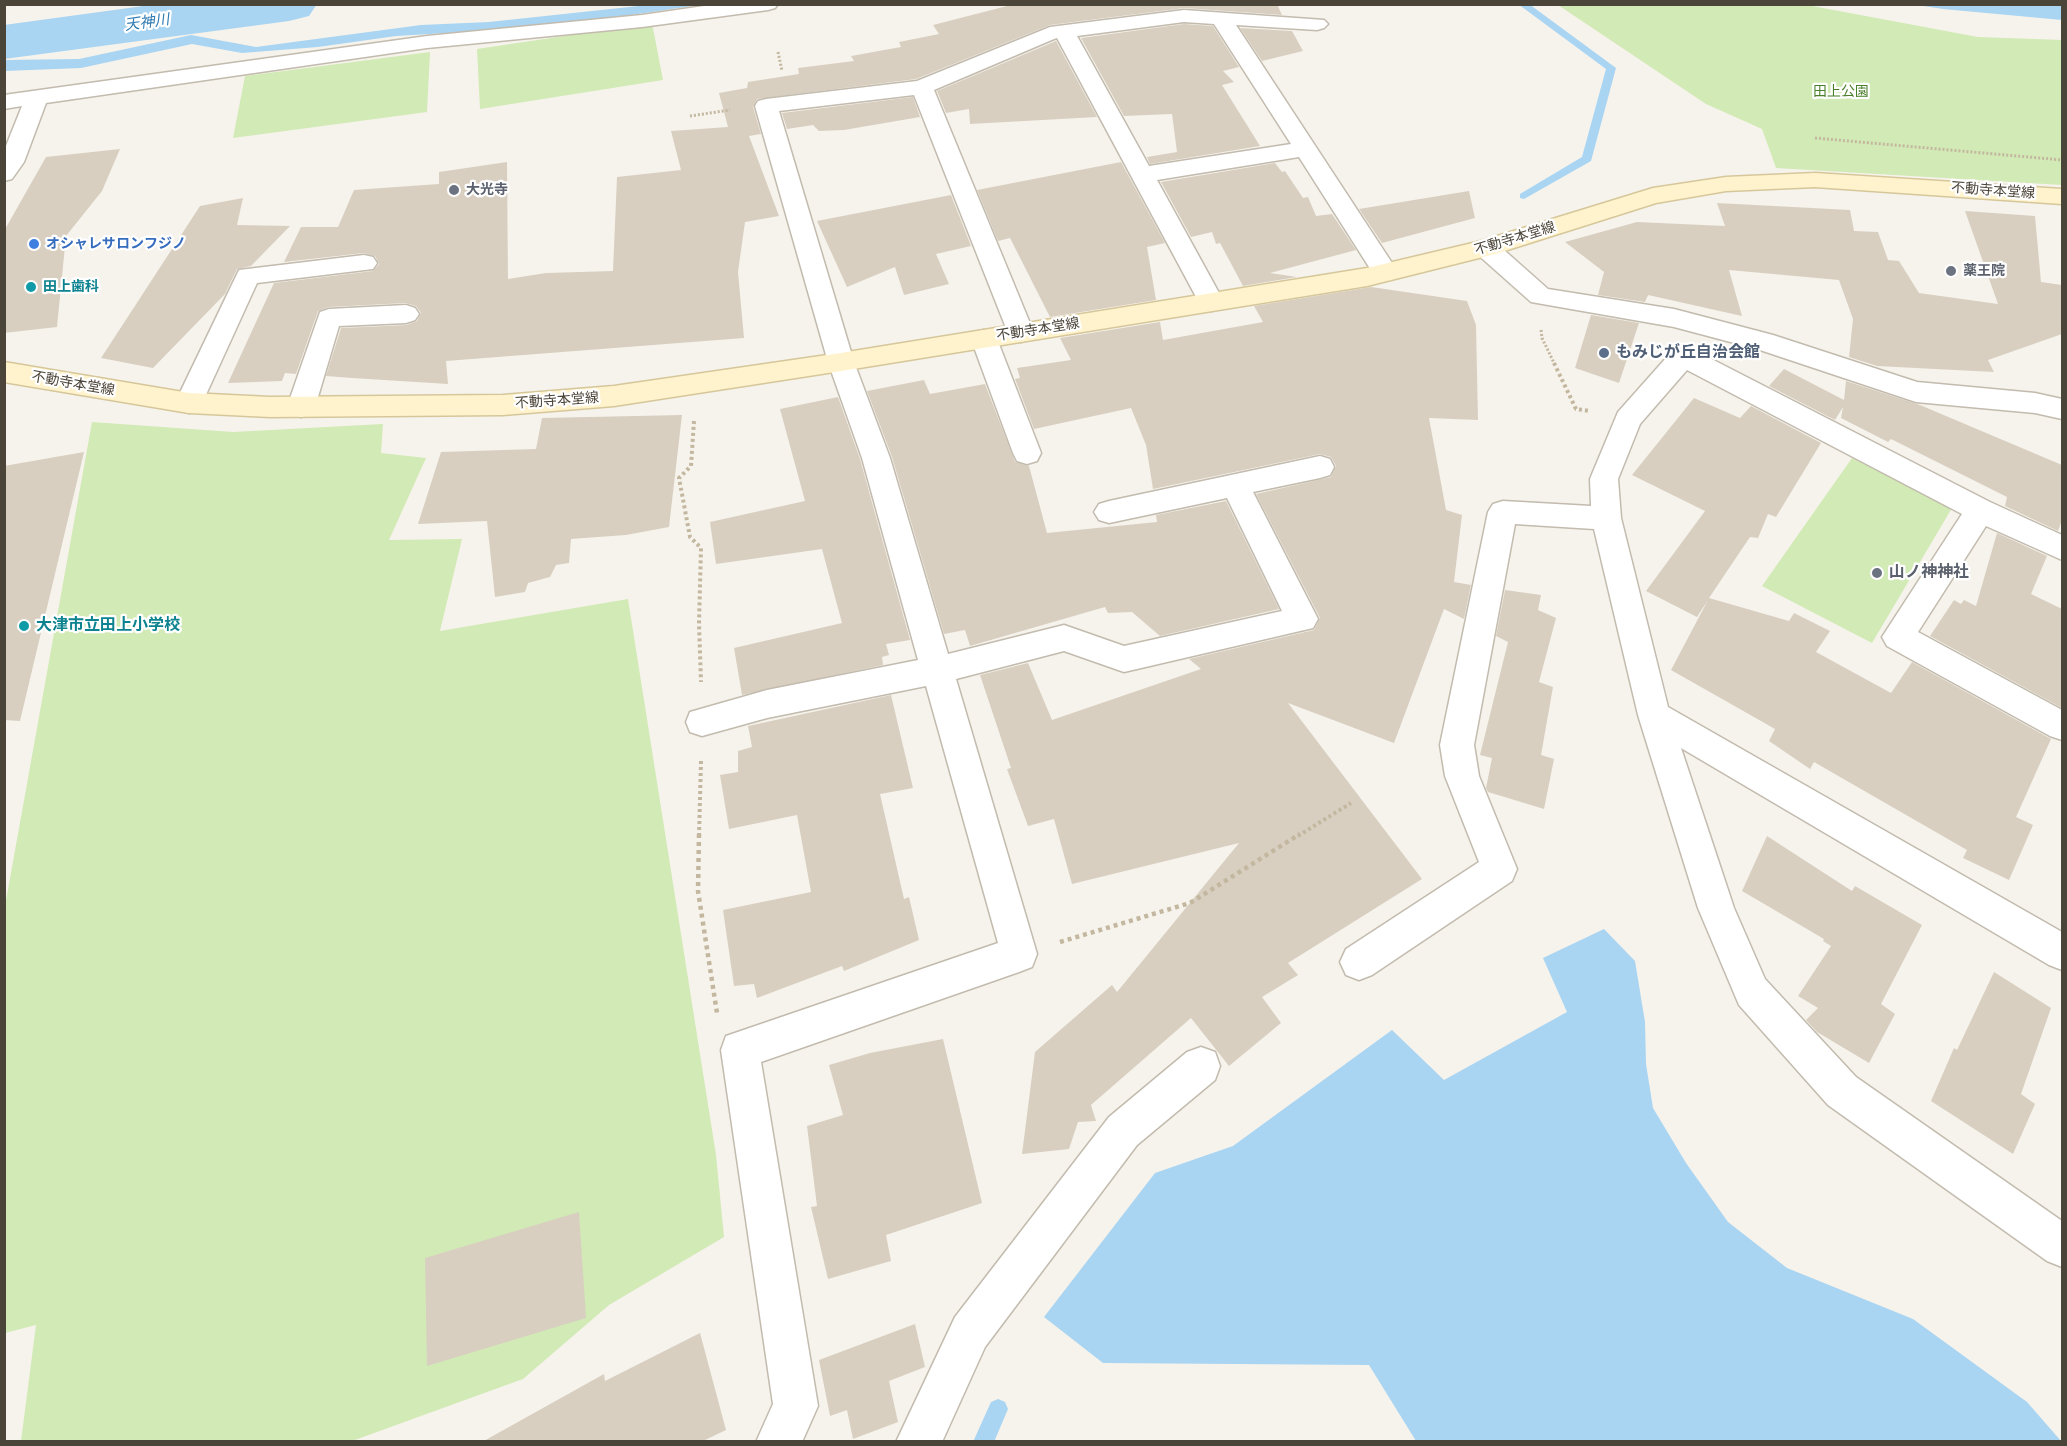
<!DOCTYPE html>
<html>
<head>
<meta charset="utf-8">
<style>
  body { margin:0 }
  #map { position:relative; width:2067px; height:1446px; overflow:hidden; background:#f6f3ec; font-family:"Archivo Narrow",sans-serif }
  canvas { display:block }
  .frame { position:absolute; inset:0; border:6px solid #4b4439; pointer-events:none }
</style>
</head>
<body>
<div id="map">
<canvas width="2067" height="1446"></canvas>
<div class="frame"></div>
</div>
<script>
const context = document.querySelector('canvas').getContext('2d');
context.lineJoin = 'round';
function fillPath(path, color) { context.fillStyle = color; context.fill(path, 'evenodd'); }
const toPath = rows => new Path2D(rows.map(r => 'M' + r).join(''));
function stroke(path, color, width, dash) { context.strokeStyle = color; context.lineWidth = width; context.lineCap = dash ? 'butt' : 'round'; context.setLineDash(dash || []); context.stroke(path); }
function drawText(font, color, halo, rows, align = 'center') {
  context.font = font + ' "Archivo Narrow","Noto Sans JP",sans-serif'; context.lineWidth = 4.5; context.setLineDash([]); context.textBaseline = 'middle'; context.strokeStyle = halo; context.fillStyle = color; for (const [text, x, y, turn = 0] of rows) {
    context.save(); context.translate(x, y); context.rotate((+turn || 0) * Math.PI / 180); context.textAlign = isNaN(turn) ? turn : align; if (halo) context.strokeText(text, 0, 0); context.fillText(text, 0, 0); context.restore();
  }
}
const green = toPath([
  [1558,5,1807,5,1978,37,2062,40,2062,185,1776,168,1762,129,1706,104],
  [652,23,663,80,480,109,477,49],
  [430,52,427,112,233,138,245,76],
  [92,422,233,432,383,424,381,453,426,458,389,540,462,539,440,631,628,599,716,1155,724,1237,609,1305,523,1379,352,1441,21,1441,36,1325,5,1333,5,906],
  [1852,458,1952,508,1872,643,1762,586]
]);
const water = toPath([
  [648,5,699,5,549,27,396,36,318,47,242,53,192,44,81,68,5,71,4,60,79,59,191,35,256,47,421,25,489,22],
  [1917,5,2062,5,2062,20,1943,9],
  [1604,929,1635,961,1645,1022,1646,1064,1653,1108,1686,1163,1728,1222,1787,1268,1913,1319,2027,1402,2061,1441,1416,1441,1369,1365,1103,1363,1044,1317,1155,1173,1233,1146,1392,1030,1444,1080,1567,1012,1543,958]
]);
const stream = toPath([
  [1518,4,1529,4,1616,68,1591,161,1524,199,1520,198,1520,194,1582,157,1606,69,1518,4],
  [998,1399,1005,1402,1008,1409,994,1442,973,1442,991,1402,998,1399]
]);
const river = toPath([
  [158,4,317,4,309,16,289,21,4,59,4,25,158,4]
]);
const building = toPath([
  [1015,4,1277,4,1282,15,1184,8,1050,25,916,79,757,99,753,107,761,134,749,136,779,216,745,222,738,272,744,338,446,361,448,384,352,378,326,376,341,328,407,325,417,321,421,313,416,306,406,303,329,307,318,311,296,374,285,373,282,381,228,383,274,283,373,271,379,264,375,256,364,253,284,262,301,227,338,227,354,190,439,184,439,172,507,162,508,279,546,273,613,271,617,177,681,170,671,131,728,127,719,93,747,88,748,82,799,74,798,68,854,61,851,56,901,47,899,42,939,34,933,25],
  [1184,24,1213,26,1239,67,1223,71,1234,82,1222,85,1260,146,1150,164,1147,157,1177,152,1172,114,1124,116,1081,38],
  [1240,28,1292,31,1303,51,1262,61],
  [1056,41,1097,117,970,124,969,109,946,113,937,91],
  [913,97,920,117,844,130,819,131,813,125,787,129,782,113],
  [120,149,102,191,66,236,57,327,4,333,4,231,46,157],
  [1121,162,1165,243,1147,247,1156,300,1050,317,1010,238,998,241,977,190],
  [1275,163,1282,172,1285,171,1303,198,1308,197,1316,216,1332,214,1356,250,1270,273,1297,277,1243,286,1220,243,1216,244,1212,232,1191,237,1161,182],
  [1469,191,1475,218,1382,243,1359,209],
  [951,195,971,246,936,254,949,284,904,295,895,267,847,287,817,221],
  [243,198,237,225,290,226,251,266,237,269,225,294,153,368,101,358,200,206],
  [1717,203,1850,210,1854,231,1878,232,1888,260,1899,261,1919,293,1998,304,1965,211,2035,216,2041,282,2062,285,2062,334,1988,360,1994,372,1877,366,1849,357,1853,319,1839,280,1729,270,1742,316,1648,295,1645,302,1598,295,1604,272,1565,242,1637,222,1725,226],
  [1371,287,1467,301,1476,325,1478,420,1429,418,1446,510,1462,515,1454,582,1471,585,1464,619,1444,609,1394,743,1288,703,1422,879,1288,963,1298,975,1262,997,1281,1023,1229,1066,1191,1018,1091,1105,1096,1121,1078,1122,1069,1149,1022,1154,1035,1052,1112,985,1117,992,1239,843,1072,884,1054,819,1028,826,1007,769,1011,768,980,675,1028,663,1052,720,1201,669,1189,659,1314,630,1320,618,1256,494,1331,477,1336,466,1331,457,1320,454,1153,489,1146,445,1131,408,1034,429,1015,379,1020,378,1017,368,1071,360,1060,338,1160,322,1163,340,1263,322,1254,306],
  [1591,315,1639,323,1619,383,1575,368],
  [1784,369,1844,400,1846,381,1920,405,2062,465,2062,520,2058,531,2005,506,2007,497,1891,439,1888,442,1841,418,1843,407,1835,420,1769,386],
  [924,380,930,394,985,384,1015,462,1029,466,1047,533,1157,522,1156,515,1226,501,1279,609,1160,636,1132,612,1108,613,1105,607,970,646,965,630,944,634,892,457,867,391],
  [838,397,860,459,910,640,886,644,889,655,882,657,883,665,742,695,734,648,842,623,822,549,716,564,710,522,805,501,780,409],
  [1694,398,1740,418,1751,406,1821,443,1776,517,1768,514,1758,538,1750,537,1709,598,1789,621,1794,613,1830,631,1816,652,1891,693,1912,662,2051,739,2016,817,2033,825,2009,880,1963,858,1967,850,1814,762,1810,769,1769,741,1775,729,1671,670,1708,600,1697,617,1646,591,1705,511,1632,475],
  [682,415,669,527,626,535,571,539,569,563,556,565,550,577,528,583,525,592,495,597,487,521,418,524,441,452,536,449,542,418],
  [84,452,20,721,4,720,4,466],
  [1997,533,2047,556,2031,594,2062,609,2062,708,1930,636,1954,600,1961,604,1964,600,1976,606],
  [1505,590,1541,595,1538,610,1556,618,1539,682,1553,687,1541,755,1554,759,1544,809,1488,792,1486,788,1492,758,1480,755,1508,642,1496,636],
  [891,695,913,788,880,794,904,899,909,897,919,940,844,971,842,966,757,998,754,984,734,986,723,910,811,892,797,815,729,829,720,775,738,772,738,751,752,747,748,726],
  [1767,836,1852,891,1855,886,1922,925,1881,1004,1895,1014,1869,1063,1817,1032,1806,1020,1818,1008,1798,996,1831,946,1823,941,1824,939,1742,891],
  [1994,972,2051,1008,2021,1094,2035,1104,2013,1154,1931,1101,1954,1048,1957,1050],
  [943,1039,982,1203,886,1235,891,1261,828,1279,811,1207,817,1206,807,1126,843,1115,829,1065,870,1053],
  [579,1212,586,1318,427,1366,425,1258],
  [915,1324,925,1367,889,1381,898,1422,853,1439,847,1410,830,1416,819,1360],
  [700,1333,726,1430,701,1442,482,1442,604,1374,605,1381]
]);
const pathFar2 = toPath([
  [778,52,782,71],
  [690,116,730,110],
  [1815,138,2062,160],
  [1541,330,1542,338,1555,365]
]);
const pathFar1 = toPath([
  [1554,363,1576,409,1590,411],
  [694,421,691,466,679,478,690,537,701,548,699,624,701,682],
  [699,836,701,761],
  [1298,836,1351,803]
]);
const path = toPath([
  [699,834,698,891,717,1013],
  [1060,942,1190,903,1300,834]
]);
const minor = toPath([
  [718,4,778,4,775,8,768,10,642,27,427,48,46,103,24,162,12,179,4,181,4,151,22,106,4,109,4,95,427,36,642,15,718,4],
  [1184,10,1324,20,1328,24,1324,28,1317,30,1236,25,1394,266,1398,272,1394,278,1385,280,1376,278,1299,157,1157,180,1224,302,1220,308,1211,311,1202,308,1057,38,1054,39,934,90,1034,333,1030,339,1021,342,1012,339,1008,333,914,95,779,111,854,362,890,458,948,654,1064,625,1124,646,1282,611,1227,498,1109,523,1099,520,1094,512,1099,504,1109,501,1320,456,1330,459,1334,467,1330,475,1320,478,1253,492,1318,619,1313,628,1124,672,1064,651,956,679,1037,954,1032,967,1019,972,761,1062,818,1406,802,1442,756,1442,773,1404,721,1050,726,1036,998,943,926,686,767,718,702,736,690,732,686,722,690,712,767,690,918,660,862,458,828,362,755,106,758,101,766,99,917,81,1050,27,1184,10],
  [1184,22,1214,24,1291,144,1149,166,1077,36,1184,22],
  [1486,240,1495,242,1548,289,1674,309,1773,335,1917,382,2035,393,2062,399,2062,419,2035,413,1916,402,1757,349,1674,327,1531,302,1477,254,1474,248,1477,242,1486,240],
  [364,255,373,257,377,263,373,269,257,283,199,410,189,413,179,410,175,403,239,270,364,255],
  [406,305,415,308,419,314,415,320,406,323,339,326,315,407,311,414,301,417,291,414,287,407,320,312,329,309,406,305],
  [984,330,993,332,997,339,1041,453,1037,461,1027,464,1017,461,1013,453,971,339,975,332,984,330],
  [1683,347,1692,349,1990,502,2062,535,2062,560,1986,526,1918,632,2062,710,2062,740,2050,736,1887,646,1882,637,1962,514,1687,370,1640,424,1618,479,1621,518,1668,707,2062,932,2062,970,2049,965,1681,748,1734,908,1765,979,1856,1077,2062,1221,2062,1267,2047,1261,1828,1105,1739,1005,1698,908,1638,715,1594,529,1515,524,1474,745,1479,776,1517,869,1512,881,1372,975,1359,980,1346,975,1340,962,1346,949,1479,862,1445,776,1440,745,1488,512,1493,504,1503,501,1591,506,1590,479,1618,412,1674,349,1683,347],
  [1201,1047,1215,1052,1220,1066,1215,1080,1137,1145,985,1347,942,1442,896,1442,955,1317,1109,1117,1187,1052,1201,1047]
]);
const secondary = toPath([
  [1815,173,2062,189,2062,204,1815,187,1726,191,1656,203,1495,254,1367,286,841,371,614,406,503,415,270,417,189,413,4,382,4,362,189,393,270,397,503,395,614,386,841,353,1367,268,1481,241,1653,188,1726,177,1815,173]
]);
const markers = [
  [454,190,6,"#6b7280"],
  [34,244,6,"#3f7fe0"],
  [1951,271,6,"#6b7280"],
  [31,287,6,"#0f9aa8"],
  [1604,353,6,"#5c6f8a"],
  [1877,573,6,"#6b7280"],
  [24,626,6,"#0f9aa8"]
];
const farParknames = [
  ["田上公園",1841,92]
];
const farWorshipnames = [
  ["大光寺",466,190],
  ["薬王院",1963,271]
];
const farStreetnames = [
  ["不動寺本堂線",1993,191,4],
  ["不動寺本堂線",1515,239,-17],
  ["不動寺本堂線",1038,330,-9],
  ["不動寺本堂線",73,384,10],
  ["不動寺本堂線",557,401,-4]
];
const farShopnames = [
  ["オシャレサロンフジノ",46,244]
];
const farCulturenames = [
  ["田上歯科",43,287]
];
const farWaternames = [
  ["天神川",147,23,-8]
];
const serviceNames = [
  ["もみじが丘自治会館",1616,353]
];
const worshipNames = [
  ["山ノ神神社",1889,573]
];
const cultureNames = [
  ["大津市立田上小学校",36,626]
];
fillPath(green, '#d2eab5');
fillPath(water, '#a9d4f2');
fillPath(stream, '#a9d4f2');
fillPath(river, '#a9d4f2');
fillPath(building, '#d8cfc1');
stroke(minor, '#c2bbae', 3);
stroke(secondary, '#d6c79b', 3);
stroke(pathFar2, '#c4b79f', 3, [2, 2]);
stroke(pathFar1, '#c4b79f', 4, [3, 3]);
stroke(path, '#c4b79f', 4.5, [4, 4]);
fillPath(minor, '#fff');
fillPath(secondary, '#fff3cd');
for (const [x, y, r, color] of markers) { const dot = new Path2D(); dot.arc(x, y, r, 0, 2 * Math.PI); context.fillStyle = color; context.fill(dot); stroke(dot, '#fff', 2); }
drawText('14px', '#4a7f2a', '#fff', farParknames);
drawText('bold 14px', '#5b616d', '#fff', farWorshipnames, 'left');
drawText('14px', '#4b4439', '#fff', farStreetnames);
drawText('bold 14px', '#366cbe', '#fff', farShopnames, 'left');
drawText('bold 14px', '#0d838f', '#fff', farCulturenames, 'left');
drawText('italic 15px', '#2e7ab2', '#fff', farWaternames);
drawText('bold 16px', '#4e5e75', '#fff', serviceNames, 'left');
drawText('bold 16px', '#5b616d', '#fff', worshipNames, 'left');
drawText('bold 16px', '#0d838f', '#fff', cultureNames, 'left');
</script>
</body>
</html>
